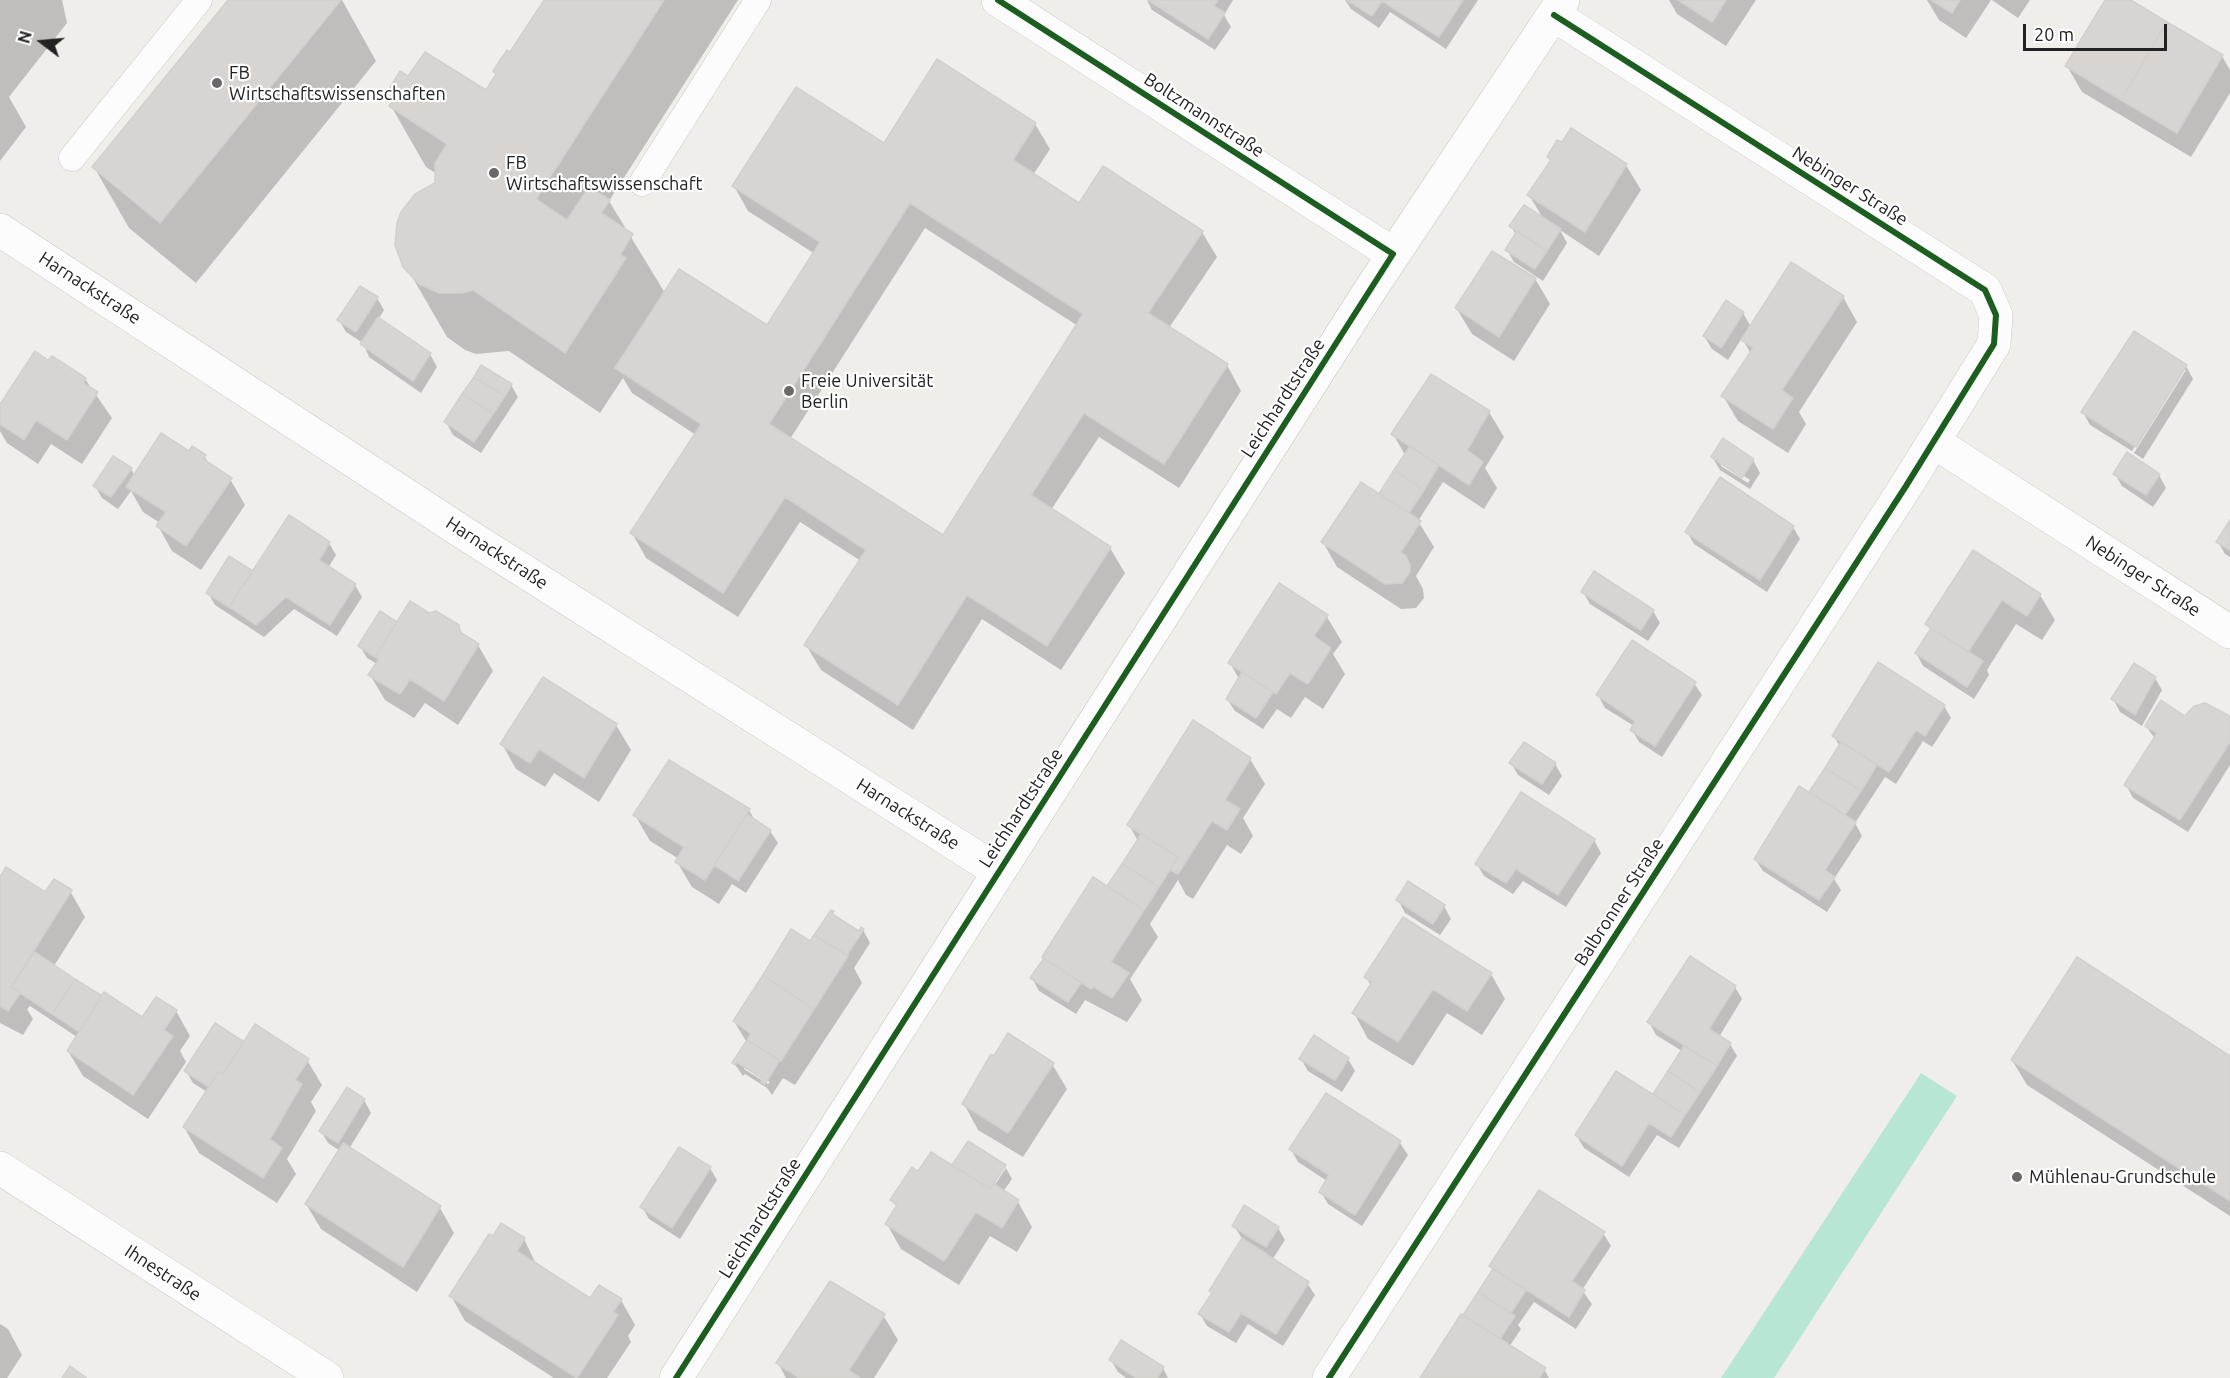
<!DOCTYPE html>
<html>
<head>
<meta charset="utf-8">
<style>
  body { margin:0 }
  #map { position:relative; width:2230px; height:1378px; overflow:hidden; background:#f0eeeb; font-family:Ubuntu,sans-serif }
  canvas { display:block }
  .north { position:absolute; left:12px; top:12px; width:60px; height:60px; -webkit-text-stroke:4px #fff; paint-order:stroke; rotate:286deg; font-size:16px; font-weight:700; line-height:24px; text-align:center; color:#222 }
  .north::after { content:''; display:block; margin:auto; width:21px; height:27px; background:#222; clip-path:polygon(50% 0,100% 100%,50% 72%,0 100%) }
  .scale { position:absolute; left:2023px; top:24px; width:144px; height:27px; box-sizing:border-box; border:3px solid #222; border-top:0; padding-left:8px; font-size:18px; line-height:21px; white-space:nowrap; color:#222; -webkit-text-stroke:4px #fff; paint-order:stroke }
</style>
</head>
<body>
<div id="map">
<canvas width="2230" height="1378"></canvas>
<div class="north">N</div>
<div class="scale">20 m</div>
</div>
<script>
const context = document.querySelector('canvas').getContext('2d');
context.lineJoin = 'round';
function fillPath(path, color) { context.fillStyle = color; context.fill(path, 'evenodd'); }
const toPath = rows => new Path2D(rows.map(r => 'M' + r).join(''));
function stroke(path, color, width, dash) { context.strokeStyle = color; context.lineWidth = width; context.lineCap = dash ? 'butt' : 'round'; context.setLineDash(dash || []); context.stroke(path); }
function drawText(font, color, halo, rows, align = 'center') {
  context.font = font + ' Ubuntu,sans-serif'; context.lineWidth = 4.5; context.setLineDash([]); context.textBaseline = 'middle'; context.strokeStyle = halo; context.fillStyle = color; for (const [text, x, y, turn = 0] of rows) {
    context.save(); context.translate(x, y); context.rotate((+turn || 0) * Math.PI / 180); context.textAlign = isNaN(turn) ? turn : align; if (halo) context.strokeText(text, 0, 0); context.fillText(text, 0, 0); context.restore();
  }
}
const pitch = toPath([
  [1921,1073,1957,1096,1774,1378,1721,1378]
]);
const shadow = toPath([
  [0,0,62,0,67,23,9,97,26,127,0,161],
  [230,0,342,0,376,61,196,283,129,228,94,167],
  [546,0,738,0,609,201,665,293,767,327,815,254,748,211,734,186,884,145,1035,124,1050,149,1033,175,1080,205,1202,232,1217,257,1169,328,1227,365,1241,391,1179,488,1099,437,1051,510,1110,548,1125,573,1061,670,982,619,913,730,821,670,806,645,861,561,800,522,738,617,646,558,632,533,696,435,632,393,623,378,600,413,509,351,476,354,465,350,447,337,400,256,437,184,437,174,426,167,391,106,395,100,390,92,409,78,486,92],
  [925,228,1078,326,943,537,790,439],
  [1147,0,1233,0,1224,15,1231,27,1215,50,1152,10],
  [1345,0,1478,0,1446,49,1390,12,1379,28,1351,9],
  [1669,0,1756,0,1726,46,1677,14],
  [1927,0,1991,0,1966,38,1939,20],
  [1992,0,2030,0,2018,18],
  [2107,0,2128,0,2222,56,2230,70,2230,93,2191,157,2082,92,2067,66],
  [1549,157,1626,165,1641,190,1599,256,1560,230,1567,243,1543,281,1514,262,1507,250,1516,235,1511,226,1544,220,1529,195,1552,161],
  [1534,277,1550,304,1514,361,1472,334,1457,309],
  [1843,297,1857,322,1799,412,1806,424,1788,453,1738,421,1723,396,1751,354,1742,338,1728,360,1712,349,1704,336,1743,313,1751,327],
  [377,298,384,310,378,320,430,354,437,367,421,393,369,357,363,343,346,332,339,320],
  [48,362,85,379,112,418,82,464,51,444,38,464,7,443,0,431,0,406],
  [2186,366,2193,379,2143,459,2134,453,2186,370,2182,370,2132,451,2090,425,2083,412],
  [1431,376,1489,412,1504,437,1485,468,1497,488,1484,509,1443,482,1418,521,1434,547,1416,576,1423,589,1424,598,1416,608,1401,609,1337,567,1323,542,1379,496,1405,455,1393,434],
  [511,385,518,397,481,453,453,435,446,422],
  [1723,440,1753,460,1760,473,1750,489,1720,470,1712,457],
  [1721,462,1750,480,1748,483,1721,466],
  [190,453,204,456,210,465,230,479,245,505,201,570,172,551,158,526,160,523,143,512,131,491,118,509,102,498,95,486,131,469,135,476],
  [2115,474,2159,475,2166,488,2153,507,2122,486],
  [2230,522,2230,557,2225,554,2218,542],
  [1793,527,1800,539,1767,592,1694,544,1687,532],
  [329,543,336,555,328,568,355,585,362,597,337,636,294,609,264,637,215,605,208,593],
  [1973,552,2040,595,2055,620,2042,640,2016,624,1987,670,1989,675,1974,699,1923,666,1916,653,1931,631,1927,624],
  [1279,585,1327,617,1342,642,1333,654,1345,674,1323,709,1305,697,1291,718,1277,709,1263,729,1235,711,1227,699,1239,679,1230,663],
  [1583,592,1653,611,1660,623,1648,641,1590,604],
  [429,614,458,626,463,635,478,645,493,671,458,725,425,703,414,718,385,700,370,675,377,664,367,658,360,646,396,623],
  [2155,678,2162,690,2142,726,2120,712,2113,699],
  [1694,683,1702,695,1662,757,1639,742,1632,730,1634,726,1605,708,1598,695],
  [1944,706,1951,718,1932,747,1923,741,1896,784,1885,777,1855,823,1862,836,1834,879,1841,890,1827,912,1763,871,1755,859,1810,794,1840,747,1834,736],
  [2185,718,2230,718,2230,765,2188,832,2133,798,2126,785,2155,739,2146,726],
  [616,725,631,750,599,802,554,773,545,787,516,769,502,744],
  [1250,759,1265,784,1243,818,1253,836,1241,854,1227,845,1193,899,1186,895,1178,880,1150,924,1158,937,1130,979,1142,1000,1127,1022,1085,1000,1076,1014,1039,991,1032,978,1112,891,1109,886,1138,841,1129,825],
  [1511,763,1555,764,1562,776,1549,795,1518,775],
  [749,810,755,821,770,831,778,843,746,893,732,884,719,904,692,887,677,862,679,859,650,841,635,815],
  [1594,840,1601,853,1566,907,1523,881,1513,894,1484,876,1477,864],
  [0,880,46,894,70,891,85,917,54,966,101,997,143,1019,176,1011,190,1036,180,1051,186,1062,148,1119,83,1076,68,1051,77,1037,30,1006,27,1009,33,1019,23,1035,0,1023],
  [1398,900,1444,906,1451,919,1440,935,1405,913],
  [831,912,836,919,859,933,863,930,870,943,854,968,862,983,795,1085,783,1078,772,1095,767,1088,745,1074,743,1076,734,1063,747,1043,734,1021,810,943],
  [744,1065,770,1082,768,1084,744,1069],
  [1491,974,1505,999,1482,1035,1447,1013,1413,1066,1368,1039,1354,1013,1371,986,1366,977],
  [1735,987,1742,999,1719,1037,1730,1044,1737,1056,1679,1148,1657,1135,1629,1177,1584,1148,1576,1135,1654,1096,1682,1051,1656,1035,1649,1022],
  [1009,1035,1052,1064,1067,1089,1023,1157,978,1130,964,1104,977,1079],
  [244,1044,307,1060,322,1085,311,1102,316,1111,287,1159,296,1174,277,1203,199,1153,184,1127,207,1092,193,1083,186,1071],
  [2230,1058,2230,1216,2027,1085,2012,1060],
  [1301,1059,1348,1059,1355,1071,1342,1092,1308,1071],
  [1326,1095,1400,1143,1408,1155,1362,1226,1328,1204,1321,1192,1327,1181,1298,1162,1291,1149],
  [364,1100,371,1113,349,1149,440,1208,454,1233,417,1292,321,1229,306,1204,340,1151,328,1143,321,1131],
  [953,1165,994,1186,1006,1168,1012,1179,1003,1192,1018,1202,1032,1227,1017,1252,990,1236,959,1285,901,1249,887,1224,897,1208,892,1200,918,1174,956,1170],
  [710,1168,717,1180,680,1239,649,1219,642,1207],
  [1234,1226,1278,1228,1285,1240,1272,1260,1307,1283,1315,1295,1283,1346,1248,1324,1236,1343,1207,1326,1200,1314,1212,1294,1211,1291,1243,1240],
  [1603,1233,1611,1246,1582,1290,1592,1304,1576,1329,1534,1302,1518,1325,1521,1329,1509,1347,1544,1369,1549,1378,1422,1378,1494,1271,1491,1266],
  [493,1238,524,1239,537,1266,591,1300,621,1300,635,1325,628,1336,631,1342,607,1378,554,1378,465,1321,451,1296],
  [883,1315,898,1340,874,1378,786,1378,778,1363],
  [0,1324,8,1329,22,1355,7,1378,0,1378],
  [1111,1360,1163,1368,1168,1378,1126,1378,1118,1372]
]);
const building = toPath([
  [228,0,341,0,160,223,92,167,228,0],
  [544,0,664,0,536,199,567,220,589,187,610,200,601,213,633,234,620,255,626,258,565,353,473,290,462,293,439,293,419,284,403,267,395,245,397,223,401,212,415,194,435,183,435,163,447,144,389,106,395,97,388,91,400,71,408,76,425,52,486,90,496,74,493,71,507,50,510,52,544,0],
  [1148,0,1218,0,1214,6,1225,13,1208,39,1148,0],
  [1347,0,1463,0,1439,37,1382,1,1372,16,1347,0],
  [1678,0,1726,0,1712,22,1678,0],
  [1931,0,1960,0,1952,13,1931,0],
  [2105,0,2131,0,2167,22,2121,100,2065,66,2105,0],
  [2167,22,2223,55,2177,133,2121,100,2167,22],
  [937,59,1036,123,1013,160,1079,203,1103,166,1203,231,1148,313,1228,364,1164,464,1084,413,1031,495,1111,547,1047,646,967,595,898,705,804,645,866,550,785,497,723,593,630,533,701,424,615,368,679,269,767,325,820,242,732,186,796,87,884,143,937,59],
  [910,203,1083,314,943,535,769,424,910,203],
  [1571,128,1627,164,1585,232,1527,195,1551,160,1547,157,1557,140,1562,142,1571,128],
  [1524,205,1561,229,1547,251,1509,226,1524,205],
  [1517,231,1547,251,1535,269,1505,250,1517,231],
  [1492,251,1536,278,1499,337,1455,308,1492,251],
  [1791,262,1844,296,1782,390,1793,398,1773,429,1721,396,1753,348,1741,340,1791,262],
  [360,286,378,297,356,332,337,320,360,286],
  [1726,300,1744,312,1721,348,1703,336,1726,300],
  [378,317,431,353,413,381,360,344,378,317],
  [2134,331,2187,365,2136,447,2081,412,2134,331],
  [35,351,48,360,52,356,86,378,83,383,98,392,67,440,36,420,24,440,0,424,0,404,35,351],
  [481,365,512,384,505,396,474,377,481,365],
  [1431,374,1490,411,1467,450,1483,462,1469,485,1391,434,1431,374],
  [474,377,505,396,493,414,462,394,474,377],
  [462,394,493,414,474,442,444,422,462,394],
  [161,433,189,451,192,446,206,455,203,459,232,478,186,546,156,526,166,512,126,487,161,433],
  [1723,438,1754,459,1742,478,1711,457,1723,438],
  [1410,446,1439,465,1424,490,1394,470,1410,446],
  [2127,452,2160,474,2146,495,2113,474,2127,452],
  [113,456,132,468,111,497,93,486,113,456],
  [1394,470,1424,490,1409,513,1379,494,1394,470],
  [1720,477,1794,526,1760,580,1685,532,1720,477],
  [1361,482,1421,521,1401,552,1406,556,1410,565,1410,572,1402,583,1385,584,1321,542,1361,482],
  [289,515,330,542,319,560,356,584,330,625,286,597,256,625,229,607,289,515],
  [2230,520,2230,550,2216,542,2230,520],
  [1973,550,2041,594,2027,616,2002,600,1968,652,1925,624,1973,550],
  [229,556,253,571,229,607,206,593,229,556],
  [1594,571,1654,610,1641,630,1581,592,1594,571],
  [1279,583,1328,615,1314,636,1331,648,1308,684,1290,673,1276,694,1228,663,1279,583],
  [410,601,429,613,436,611,459,625,460,632,479,644,444,701,410,679,400,694,368,675,379,659,375,657,410,601],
  [380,611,397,622,375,657,358,646,380,611],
  [1931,628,1983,661,1967,687,1915,653,1931,628],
  [1632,640,1696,682,1655,746,1630,730,1635,721,1596,695,1632,640],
  [1878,662,1945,705,1925,736,1916,730,1889,772,1832,736,1878,662],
  [2134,663,2156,677,2135,715,2111,699,2134,663],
  [1242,672,1273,692,1256,718,1226,699,1242,672],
  [543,677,617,724,584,778,539,749,530,763,500,744,543,677],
  [2161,700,2185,716,2194,706,2205,703,2230,716,2230,742,2180,820,2124,785,2157,733,2145,726,2161,700],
  [1193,720,1251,758,1225,800,1240,809,1227,830,1212,821,1178,874,1170,870,1178,857,1127,825,1193,720],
  [1524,742,1556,763,1542,784,1509,763,1524,742],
  [1841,742,1877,765,1861,791,1825,768,1841,742],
  [669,760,750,809,705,880,675,862,684,847,633,815,669,760],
  [1825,768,1861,791,1845,815,1809,792,1825,768],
  [1799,786,1856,822,1825,870,1835,877,1819,900,1754,859,1799,786],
  [1521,792,1595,839,1558,895,1516,869,1506,883,1475,864,1521,792],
  [747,814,771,830,738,881,714,865,747,814],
  [1141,834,1178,857,1159,887,1122,864,1141,834],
  [1122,864,1159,887,1144,910,1107,886,1122,864],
  [6,867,45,892,54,879,72,890,11,987,20,993,8,1011,0,1006,0,877,6,867],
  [1093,877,1144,910,1111,962,1129,973,1112,998,1094,987,1091,989,1042,957,1093,877],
  [1408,881,1445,905,1433,924,1396,900,1408,881],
  [831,910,834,911,832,914,859,931,861,927,864,929,847,955,814,935,831,910],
  [1403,917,1492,973,1467,1011,1433,989,1398,1042,1352,1013,1372,982,1364,977,1403,917],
  [791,929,810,941,814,935,848,956,814,1009,763,975,791,929],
  [35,952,75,979,52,1014,11,987,35,952],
  [1690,956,1736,986,1709,1029,1731,1043,1717,1066,1647,1022,1690,956],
  [2077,957,2230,1056,2230,1201,2011,1060,2077,957],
  [1044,958,1081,983,1068,1002,1030,978,1044,958],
  [763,975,814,1009,781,1061,747,1040,751,1034,733,1021,763,975],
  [75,979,102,996,79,1032,52,1014,75,979],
  [104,992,142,1017,156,997,177,1010,164,1030,173,1036,133,1095,67,1051,104,992],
  [215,1023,244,1042,223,1074,219,1071,209,1087,184,1071,215,1023],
  [255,1024,309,1059,295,1080,302,1084,270,1139,282,1148,263,1178,183,1127,219,1071,223,1074,255,1024],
  [1008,1033,1054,1063,1008,1133,962,1104,991,1054,994,1056,1008,1033],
  [1314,1035,1349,1058,1335,1080,1299,1059,1314,1035],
  [747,1040,780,1060,765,1084,761,1082,763,1079,737,1062,735,1065,732,1063,747,1040],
  [1684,1046,1717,1066,1700,1092,1668,1071,1684,1046],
  [1616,1071,1685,1115,1671,1137,1649,1123,1622,1166,1575,1135,1616,1071],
  [1668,1071,1700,1092,1685,1115,1653,1094,1668,1071],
  [347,1087,365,1099,338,1143,319,1131,347,1087],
  [1326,1093,1401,1141,1355,1215,1319,1192,1329,1175,1289,1149,1326,1093],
  [968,1141,1006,1165,990,1189,952,1165,968,1141],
  [343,1143,441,1206,403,1267,305,1204,343,1143],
  [679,1147,711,1167,672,1228,640,1207,679,1147],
  [931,1152,990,1189,994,1184,1019,1200,1002,1228,976,1212,944,1261,885,1224,897,1205,890,1200,912,1167,918,1171,931,1152],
  [1539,1190,1605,1232,1572,1281,1585,1290,1569,1317,1489,1266,1539,1190],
  [1244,1205,1279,1227,1266,1247,1232,1226,1244,1205],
  [501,1223,525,1238,517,1251,590,1298,599,1285,622,1299,613,1312,618,1315,577,1378,449,1296,489,1234,493,1236,501,1223],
  [1242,1238,1309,1282,1276,1334,1241,1313,1229,1332,1198,1314,1212,1293,1209,1291,1242,1238],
  [1493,1269,1526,1290,1511,1313,1478,1292,1493,1269],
  [830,1281,885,1314,849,1370,860,1378,799,1378,776,1363,830,1281],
  [1478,1292,1515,1316,1500,1339,1463,1315,1478,1292],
  [1461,1314,1546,1368,1539,1378,1420,1378,1461,1314],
  [1121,1340,1164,1367,1157,1378,1136,1378,1109,1360,1121,1340],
  [70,1366,87,1378,62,1378,70,1366]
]);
const lane = toPath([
  [72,158,199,0],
  [642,183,758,0]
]);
const street = toPath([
  [998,0,1393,254],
  [0,230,467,535,998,871],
  [1934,442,2230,632],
  [0,1168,327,1378],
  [676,1378,1372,287,1563,0],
  [1329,1378,1906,486,1994,344,1996,315,1985,290,1554,15]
]);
const cycleway = toPath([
  [676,1378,1393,254,998,0],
  [1329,1378,1906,486,1994,344,1996,315,1985,290,1554,15]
]);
const markers = [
  [217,83,6,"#6a6968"],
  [494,173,6,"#6a6968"],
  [789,391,6,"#6a6968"],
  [2017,1177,6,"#6a6968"]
];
const poiNames = [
  ["FB",229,73],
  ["Wirtschaftswissenschaften",229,94],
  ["FB",506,163],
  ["Wirtschaftswissenschaft",506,184],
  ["Freie Universität",801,381],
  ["Berlin",801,402],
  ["Mühlenau-Grundschule",2029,1177]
];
const streetNames = [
  ["Boltzmannstraße",1204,115,33],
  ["Nebinger Straße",1850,186,32],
  ["Harnackstraße",90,288,33],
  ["Leichhardtstraße",1283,398,-57],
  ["Harnackstraße",497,553,33],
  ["Nebinger Straße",2143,576,33],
  ["Leichhardtstraße",1021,808,-57],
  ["Harnackstraße",908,814,32],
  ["Balbronner Straße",1619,902,-57],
  ["Leichhardtstraße",760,1218,-58],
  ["Ihnestraße",163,1273,33]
];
fillPath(pitch, '#b7e6d2');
fillPath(shadow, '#0003');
fillPath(building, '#d7d4d2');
stroke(building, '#d3d0cc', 1.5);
stroke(lane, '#c9c8c7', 27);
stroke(street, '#c9c8c7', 34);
stroke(lane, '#fdfcfc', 26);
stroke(street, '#fdfcfc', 33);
stroke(cycleway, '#1b5e20', 6);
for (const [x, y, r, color] of markers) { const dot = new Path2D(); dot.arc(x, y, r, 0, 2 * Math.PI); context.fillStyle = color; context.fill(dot); stroke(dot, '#fff', 2); }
drawText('18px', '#222', '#fff', poiNames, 'left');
drawText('18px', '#222', '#fff', streetNames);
</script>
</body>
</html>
